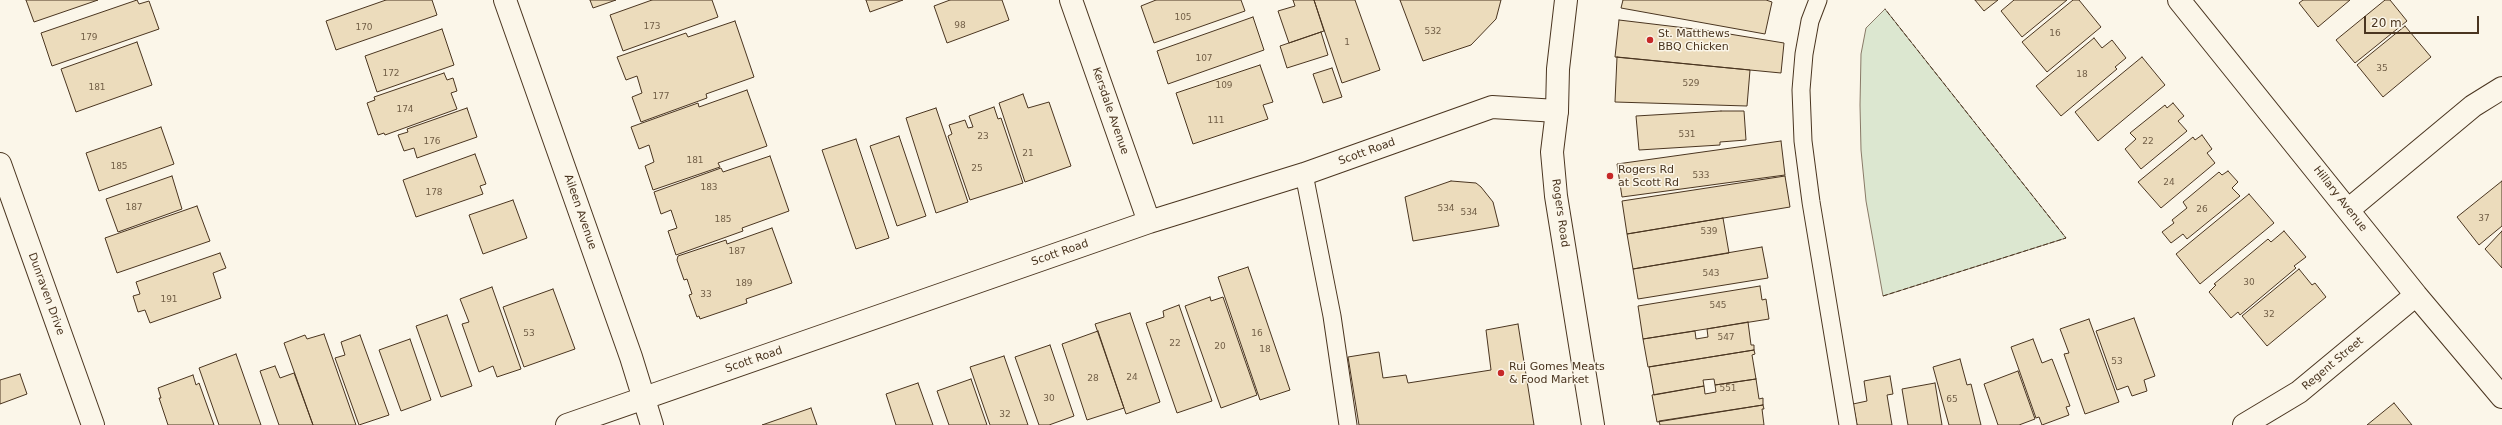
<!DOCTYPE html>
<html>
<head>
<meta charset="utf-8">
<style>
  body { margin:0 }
  #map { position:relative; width:2502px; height:425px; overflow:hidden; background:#fbf6e9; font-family:"DejaVu Sans",sans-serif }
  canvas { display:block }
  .scale { position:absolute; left:2364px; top:16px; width:115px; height:18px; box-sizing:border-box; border:2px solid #4a3520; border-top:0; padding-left:5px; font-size:12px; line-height:14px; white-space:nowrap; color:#4a3520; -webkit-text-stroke:3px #fbf6e9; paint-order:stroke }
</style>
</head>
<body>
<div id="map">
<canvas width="2502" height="425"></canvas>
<div class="scale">20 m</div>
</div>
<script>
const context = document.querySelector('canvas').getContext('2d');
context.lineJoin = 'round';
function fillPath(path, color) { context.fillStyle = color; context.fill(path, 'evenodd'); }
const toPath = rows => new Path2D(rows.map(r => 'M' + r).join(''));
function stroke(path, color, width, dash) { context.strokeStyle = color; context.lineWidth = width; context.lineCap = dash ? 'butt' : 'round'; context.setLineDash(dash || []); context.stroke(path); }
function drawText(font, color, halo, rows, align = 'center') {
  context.font = font + ' "DejaVu Sans",sans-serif'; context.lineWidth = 3; context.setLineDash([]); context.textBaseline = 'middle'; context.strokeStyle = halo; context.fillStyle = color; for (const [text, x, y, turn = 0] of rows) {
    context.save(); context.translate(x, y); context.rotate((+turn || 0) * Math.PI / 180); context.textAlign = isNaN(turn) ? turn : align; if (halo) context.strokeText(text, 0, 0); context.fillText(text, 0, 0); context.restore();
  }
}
const green = toPath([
  [1885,9,2066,238,1883,296,1866,201,1861,150,1860,105,1861,54,1866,28,1885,9]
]);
const building = toPath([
  [26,0,98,0,34,22,26,0],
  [137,0,139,4,149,1,159,29,52,66,41,33,137,0],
  [386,0,432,0,437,15,336,50,326,21,386,0],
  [590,0,616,0,593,8,590,0],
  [652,0,712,0,718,17,623,51,610,15,652,0],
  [866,0,903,0,870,12,866,0],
  [950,0,1002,0,1009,20,947,43,934,6,950,0],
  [1156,0,1241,0,1245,11,1154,43,1141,6,1156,0],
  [1293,0,1314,0,1324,31,1289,43,1278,11,1295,6,1293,0],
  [1314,0,1355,0,1380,70,1342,83,1314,0],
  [1400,0,1501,0,1496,19,1471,45,1423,61,1400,0],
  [1623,0,1766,0,1772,2,1765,34,1621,8,1623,0],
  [1975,0,1998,0,1984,11,1975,0],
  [2014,0,2067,0,2022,37,2001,11,2014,0],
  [2073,0,2079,0,2101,27,2047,72,2022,42,2073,0],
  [2303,0,2350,0,2318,27,2299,3,2303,0],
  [2385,0,2390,0,2407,21,2355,63,2336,40,2385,0],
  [1253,17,1264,50,1168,84,1157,51,1253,17],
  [1619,20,1711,31,1784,43,1781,73,1615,57,1619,20],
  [735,21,754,77,706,94,707,98,641,122,632,97,642,93,637,76,626,80,617,57,686,33,688,37,735,21],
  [2405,26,2431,57,2383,97,2357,65,2405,26],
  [442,29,454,65,377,92,365,56,442,29],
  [1321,32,1328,55,1287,68,1280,46,1321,32],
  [2094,38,2102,48,2112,40,2126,58,2115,67,2117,69,2061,116,2036,86,2094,38],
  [137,42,152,85,76,112,61,69,137,42],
  [1617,57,1750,70,1747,106,1615,102,1617,57],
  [2142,57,2165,85,2098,141,2075,112,2142,57],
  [1260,65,1273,102,1263,105,1268,119,1193,144,1176,93,1260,65],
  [1332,68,1342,97,1323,103,1313,74,1332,68],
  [444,73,447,80,453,78,457,91,451,93,457,109,385,135,384,133,378,135,367,103,375,100,374,97,444,73],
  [747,90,767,146,718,163,720,167,653,190,645,166,654,162,649,145,639,149,631,127,698,103,699,107,747,90],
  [1023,94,1028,108,1049,102,1071,166,1025,182,999,103,1023,94],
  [2173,103,2184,116,2178,121,2187,131,2141,169,2125,149,2136,139,2130,133,2165,105,2167,108,2173,103],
  [994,107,998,119,1001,118,1023,183,970,200,948,136,952,134,949,125,965,120,968,128,973,127,969,116,994,107],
  [467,108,477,137,417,158,414,148,404,151,398,135,408,132,407,129,467,108],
  [936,108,968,202,936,213,906,118,936,108],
  [1721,111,1744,111,1746,140,1720,142,1720,145,1639,150,1636,116,1721,111],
  [161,127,174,164,99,191,86,153,161,127],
  [2202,135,2212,149,2207,153,2215,163,2161,208,2138,182,2193,137,2195,140,2202,135],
  [899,136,926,216,897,226,870,146,899,136],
  [856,139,889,238,856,249,822,150,856,139],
  [1781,141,1785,175,1622,197,1617,164,1781,141],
  [475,154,486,184,480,186,483,194,416,217,403,180,475,154],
  [770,156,789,211,742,228,743,231,676,255,668,231,677,228,671,210,661,214,654,192,721,168,723,172,770,156],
  [2228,171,2238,182,2232,188,2240,196,2187,239,2183,234,2171,243,2162,232,2174,223,2172,220,2187,208,2183,202,2219,172,2222,175,2228,171],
  [172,176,182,209,118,232,106,199,172,176],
  [1785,176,1790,207,1627,234,1622,201,1785,176],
  [1451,181,1476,183,1481,187,1493,202,1499,226,1413,241,1405,197,1451,181],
  [2502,181,2502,226,2479,245,2457,217,2502,181],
  [2249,194,2274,223,2200,284,2176,254,2249,194],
  [513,200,527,238,483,254,469,215,513,200],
  [197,206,210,241,117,273,105,238,197,206],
  [1723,218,1729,253,1633,269,1627,234,1723,218],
  [772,228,792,283,746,299,747,303,700,319,699,316,697,317,689,295,692,294,687,279,684,280,677,260,678,256,726,240,727,244,772,228],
  [2284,231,2306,257,2294,266,2296,268,2240,315,2238,312,2231,318,2209,292,2216,285,2214,284,2268,239,2271,242,2284,231],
  [2502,231,2502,268,2485,249,2502,231],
  [1762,247,1768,278,1638,299,1633,269,1762,247],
  [220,253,226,268,213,273,221,298,150,323,145,310,138,312,133,296,140,294,136,282,220,253],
  [1248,267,1290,390,1260,400,1218,277,1248,267],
  [2299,269,2312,285,2315,283,2326,297,2267,346,2242,316,2299,269],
  [1760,286,1762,300,1766,299,1769,319,1643,339,1638,306,1760,286],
  [492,287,521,369,497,377,493,366,479,372,462,324,469,322,460,299,492,287],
  [553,289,575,349,524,367,503,307,553,289],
  [1210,297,1211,301,1223,297,1257,395,1221,408,1185,306,1210,297],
  [1179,305,1212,401,1177,413,1146,323,1164,317,1163,311,1179,305],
  [1130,313,1160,402,1126,414,1095,324,1130,313],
  [447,315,472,386,441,397,416,326,447,315],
  [2134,318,2155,376,2144,380,2147,391,2132,396,2128,386,2117,390,2096,331,2134,318],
  [2089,319,2119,402,2085,414,2064,354,2069,353,2060,329,2089,319],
  [1748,322,1751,345,1754,345,1754,350,1648,367,1643,339,1695,331,1696,339,1708,337,1707,329,1748,322],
  [1518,324,1534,425,1359,425,1348,357,1379,352,1383,378,1406,375,1408,383,1491,370,1486,330,1518,324],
  [1098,331,1124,408,1087,420,1062,344,1098,331],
  [324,334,356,425,313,425,284,343,305,335,307,339,324,334],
  [360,335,389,415,359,425,335,358,345,355,341,342,360,335],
  [410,339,431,400,401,411,379,350,410,339],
  [2033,339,2042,363,2052,359,2070,406,2066,407,2069,415,2042,425,2039,417,2036,418,2011,347,2033,339],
  [1050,345,1074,416,1049,425,1039,425,1015,357,1050,345],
  [1754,350,1755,354,1752,355,1756,379,1715,385,1714,379,1703,380,1704,386,1654,395,1649,367,1754,350],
  [236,354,261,425,219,425,199,368,236,354],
  [1004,356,1028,425,990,425,970,367,1004,356],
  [1960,359,1967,385,1971,384,1981,425,1949,425,1933,367,1960,359],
  [275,366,280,378,294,373,313,425,279,425,260,371,275,366],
  [2018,371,2035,419,2019,425,1998,425,1984,384,2018,371],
  [20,374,27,394,0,404,0,380,20,374],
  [193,375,196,385,199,383,214,425,168,425,159,398,161,398,158,388,193,375],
  [1890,376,1893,394,1887,395,1892,425,1857,425,1853,404,1867,401,1864,381,1890,376],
  [971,379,987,425,949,425,937,391,971,379],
  [1756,379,1759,399,1763,398,1763,405,1657,422,1652,395,1704,386,1705,394,1716,392,1715,385,1756,379],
  [918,383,933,425,896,425,886,394,918,383],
  [1935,383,1942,425,1908,425,1902,389,1935,383],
  [2394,403,2412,425,2367,425,2394,403],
  [1763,405,1764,409,1762,409,1764,425,1660,425,1659,421,1763,405],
  [811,408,817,425,762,425,811,408]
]);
const service = toPath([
  [1818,0,1810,21,1804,54,1801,90,1803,141,1811,202,1848,425],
  [1304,174,1332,316,1348,425]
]);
const minor = toPath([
  [505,0,631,357,652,425],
  [1071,0,1149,222],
  [2179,0,2416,295,2502,397],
  [0,164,93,425],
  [2348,210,2473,106,2502,88],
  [567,425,1149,222,1304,174,1492,107,1557,111],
  [2244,425,2299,392,2416,295]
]);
const secondary = toPath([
  [1566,0,1558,69,1557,111,1552,152,1556,196,1593,425]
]);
const fence = toPath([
  [1883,296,2066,238,1885,9]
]);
const markers = [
  [1650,40,4,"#c62828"],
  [1610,176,4,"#c62828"],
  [1501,373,4,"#c62828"]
];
const numberNames = [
  ["105",1183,18],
  ["98",960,26],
  ["173",652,27],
  ["170",364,28],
  ["532",1433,32],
  ["16",2055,34],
  ["179",89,38],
  ["1",1347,43],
  ["107",1204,59],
  ["35",2382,69],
  ["172",391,74],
  ["18",2082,75],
  ["529",1691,84],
  ["109",1224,86],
  ["181",97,88],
  ["177",661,97],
  ["174",405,110],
  ["111",1216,121],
  ["531",1687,135],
  ["23",983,137],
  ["176",432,142],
  ["22",2148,142],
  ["21",1028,154],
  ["181",695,161],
  ["185",119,167],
  ["25",977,169],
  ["533",1701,176],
  ["24",2169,183],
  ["183",709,188],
  ["178",434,193],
  ["187",134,208],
  ["534",1446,209],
  ["26",2202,210],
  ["534",1469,213],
  ["37",2484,219],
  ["185",723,220],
  ["539",1709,232],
  ["187",737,252],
  ["543",1711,274],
  ["30",2249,283],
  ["189",744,284],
  ["33",706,295],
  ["191",169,300],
  ["545",1718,306],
  ["32",2269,315],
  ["53",529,334],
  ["16",1257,334],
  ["547",1726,338],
  ["22",1175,344],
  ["20",1220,347],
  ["18",1265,350],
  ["53",2117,362],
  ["24",1132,378],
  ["28",1093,379],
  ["551",1728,389],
  ["30",1049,399],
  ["65",1952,400],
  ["32",1005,415]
];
const poiNames = [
  ["St. Matthews",1658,34],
  ["BBQ Chicken",1658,47],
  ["Rogers Rd",1618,170],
  ["at Scott Rd",1618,183],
  ["Rui Gomes Meats",1509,367],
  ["& Food Market",1509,380]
];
const streetNames = [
  ["Kersdale Avenue",1110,111,71],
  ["Scott Road",1367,152,-20],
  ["Hillary Avenue",2340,199,52],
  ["Aileen Avenue",580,212,71],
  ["Rogers Road",1560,213,82],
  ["Scott Road",1060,253,-19],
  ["Dunraven Drive",46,294,70],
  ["Scott Road",754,360,-19],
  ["Regent Street",2333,364,-40]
];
fillPath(green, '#dce7d0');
stroke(green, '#887966', 1);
fillPath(building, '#ecdcbc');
stroke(building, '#4a3520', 1);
stroke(service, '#4a3520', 19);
stroke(minor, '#4a3520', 24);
stroke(secondary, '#4a3520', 24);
stroke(service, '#fbf6e9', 17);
stroke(minor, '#fbf6e9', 22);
stroke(secondary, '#fbf6e9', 22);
stroke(fence, '#4a3520', 1, [5, 2]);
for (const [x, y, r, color] of markers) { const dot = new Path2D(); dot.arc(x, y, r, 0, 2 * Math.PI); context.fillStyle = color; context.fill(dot); stroke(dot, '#fbf6e9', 1.5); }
drawText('9px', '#725f47', null, numberNames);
drawText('11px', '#4a3520', '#fbf6e9', poiNames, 'left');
drawText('11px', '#4a3520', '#fbf6e9', streetNames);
</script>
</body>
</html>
